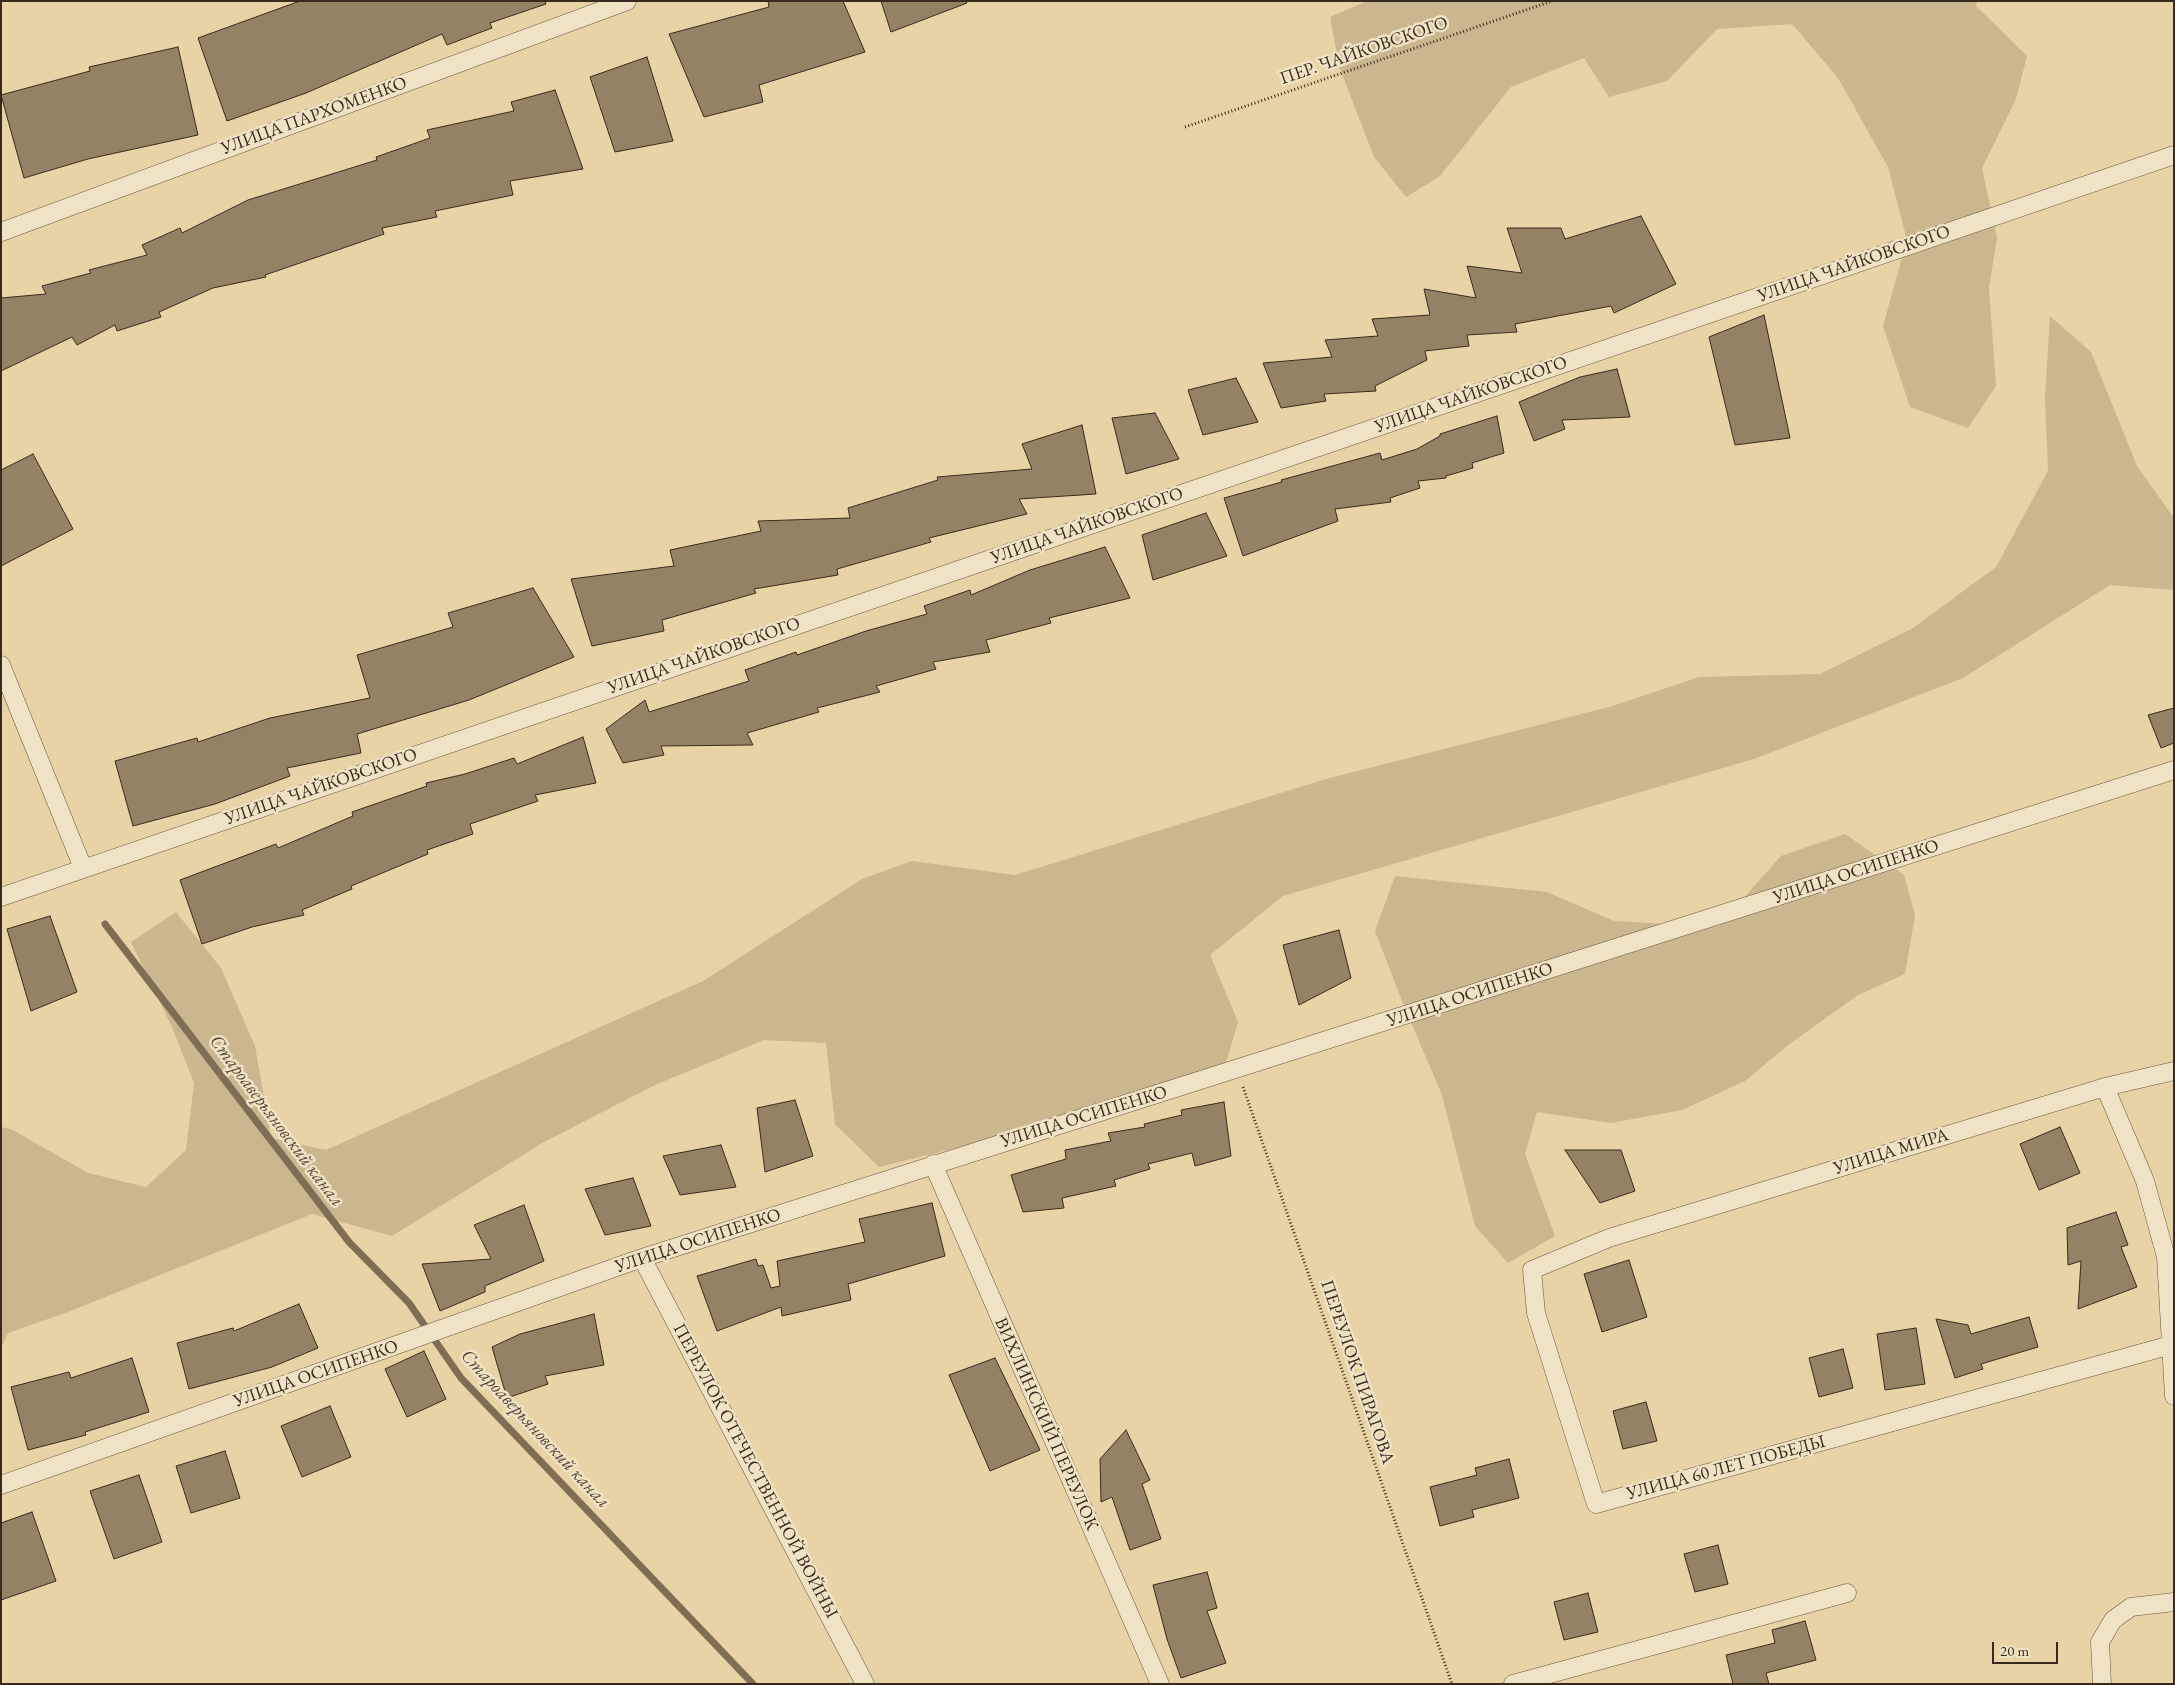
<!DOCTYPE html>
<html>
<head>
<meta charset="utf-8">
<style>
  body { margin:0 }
  #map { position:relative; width:2175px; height:1685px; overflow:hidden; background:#e8d3a6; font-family:"EB Garamond",serif }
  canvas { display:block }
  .frame { position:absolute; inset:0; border:2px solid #382b1d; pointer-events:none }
  .scale { position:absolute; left:1992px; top:1642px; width:66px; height:22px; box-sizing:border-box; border:2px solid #382b1d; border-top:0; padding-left:6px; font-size:15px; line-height:18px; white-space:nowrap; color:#382b1d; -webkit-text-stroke:4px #f0e2c5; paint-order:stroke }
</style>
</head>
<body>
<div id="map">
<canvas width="2175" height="1685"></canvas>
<div class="frame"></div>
<div class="scale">20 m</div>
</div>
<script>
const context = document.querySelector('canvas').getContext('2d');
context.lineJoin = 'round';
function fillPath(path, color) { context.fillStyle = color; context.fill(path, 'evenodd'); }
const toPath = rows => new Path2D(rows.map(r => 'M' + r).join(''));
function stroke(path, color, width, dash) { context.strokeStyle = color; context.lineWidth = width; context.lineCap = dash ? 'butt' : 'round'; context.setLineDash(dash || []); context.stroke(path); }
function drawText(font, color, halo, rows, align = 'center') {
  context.font = font + ' "EB Garamond",serif'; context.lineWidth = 5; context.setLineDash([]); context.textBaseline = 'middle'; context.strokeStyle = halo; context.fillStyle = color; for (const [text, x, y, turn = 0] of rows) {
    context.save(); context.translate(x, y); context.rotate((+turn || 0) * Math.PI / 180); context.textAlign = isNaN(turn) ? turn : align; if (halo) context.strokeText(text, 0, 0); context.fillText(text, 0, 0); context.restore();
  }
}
const green = toPath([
  [1367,1,1977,1,1976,6,2027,56,2016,99,1982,168,1997,238,1989,287,1996,386,1968,428,1910,407,1883,326,1907,240,1888,167,1838,78,1792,24,1717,29,1667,81,1609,97,1584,58,1511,87,1440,176,1406,197,1374,157,1339,66,1330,17],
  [2050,316,2091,352,2137,466,2174,518,2174,590,2110,585,1963,678,1754,759,1283,896,1210,955,1238,1022,1220,1083,879,1167,835,1124,826,1043,764,1040,655,1085,544,1142,392,1236,312,1214,68,1312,8,1333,1,1347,1,1127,11,1129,88,1173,146,1187,186,1150,194,1083,172,1027,131,942,176,912,221,968,255,1046,271,1138,326,1150,703,981,862,879,912,861,1015,875,1326,779,1609,707,1699,677,1820,674,1913,628,1996,567,2048,471,2045,397],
  [1845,834,1904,875,1915,915,1905,974,1858,995,1788,1045,1745,1081,1682,1110,1611,1123,1537,1112,1525,1154,1555,1236,1508,1263,1475,1226,1442,1095,1404,1006,1375,931,1395,876,1547,892,1614,921,1685,925,1739,903,1781,856]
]);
const stream = toPath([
  [105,924,349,1242,409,1303,461,1378,753,1684]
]);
const building = toPath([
  [300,1,545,1,546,4,490,23,492,28,447,45,442,34,306,93,227,121,198,38,300,1],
  [768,1,843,1,865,52,759,85,763,102,704,117,669,34,769,7,768,1],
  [881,1,966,1,967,3,891,32,881,1],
  [178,47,198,135,88,159,24,178,1,95,90,71,89,67,178,47],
  [647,57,673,141,615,152,590,77,647,57],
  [555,90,583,169,510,181,513,195,435,211,437,217,382,228,384,234,265,275,266,277,213,288,159,312,161,317,117,331,115,325,77,345,72,337,1,371,1,298,46,294,42,286,91,273,89,270,147,255,142,245,180,228,182,233,248,200,377,160,376,157,430,138,427,130,514,111,511,102,555,90],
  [1641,216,1676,284,1614,313,1611,306,1515,324,1517,332,1467,335,1469,346,1425,351,1427,360,1375,386,1376,391,1324,394,1326,401,1281,408,1263,363,1332,357,1325,340,1378,336,1372,319,1430,315,1424,289,1476,298,1467,266,1522,273,1507,228,1561,228,1565,239,1641,216],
  [1764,315,1790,438,1735,445,1709,337,1764,315],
  [1617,369,1630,417,1562,420,1565,429,1534,441,1519,402,1580,377,1617,369],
  [1236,378,1258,422,1203,435,1188,390,1236,378],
  [1155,413,1179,459,1126,474,1112,418,1155,413],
  [1497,416,1504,453,1472,463,1473,468,1446,476,1446,478,1418,481,1420,488,1390,498,1391,502,1335,509,1338,521,1243,556,1224,498,1282,482,1281,480,1380,453,1382,460,1417,449,1440,436,1440,434,1497,416],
  [1082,425,1096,494,1019,499,1027,514,929,538,931,542,837,569,838,575,754,589,756,593,662,620,664,631,592,646,571,579,674,566,670,550,761,531,758,521,850,518,848,508,938,480,937,477,1032,469,1022,444,1082,425],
  [33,454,73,529,1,566,1,470,33,454],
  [1206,513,1227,556,1153,580,1142,535,1206,513],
  [1105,547,1130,598,1049,618,1051,623,986,640,990,652,933,662,936,669,876,686,880,692,817,708,819,712,747,733,753,745,661,746,664,755,623,763,606,729,645,700,649,712,749,681,745,670,796,652,797,655,866,631,927,614,924,606,970,590,971,595,1030,570,1105,547],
  [533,588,574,657,469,700,357,734,361,753,287,768,290,776,215,804,133,826,115,761,197,738,198,742,270,718,370,698,357,655,453,627,448,613,533,588],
  [2174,708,2174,743,2161,748,2148,715,2174,708],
  [583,737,596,783,535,795,538,801,470,824,473,834,427,850,428,854,351,886,352,889,302,910,304,915,252,927,202,944,180,880,276,844,278,848,353,816,352,812,427,786,426,783,465,774,514,758,517,764,583,737],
  [50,916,77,992,31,1011,7,929,50,916],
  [1339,930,1351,978,1299,1005,1283,945,1339,930],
  [795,1100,813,1156,765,1172,757,1108,795,1100],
  [1224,1102,1231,1156,1195,1166,1192,1153,1148,1164,1150,1169,1114,1180,1116,1186,1062,1198,1064,1208,1023,1212,1011,1175,1066,1159,1065,1150,1111,1141,1108,1133,1145,1127,1144,1124,1182,1115,1181,1110,1224,1102],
  [2060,1127,2080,1173,2039,1190,2020,1144,2060,1127],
  [721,1145,736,1187,680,1195,663,1156,721,1145],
  [1565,1150,1621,1150,1635,1191,1600,1203,1565,1150],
  [633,1178,651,1226,605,1235,585,1189,633,1178],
  [932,1203,945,1256,848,1284,851,1300,782,1316,781,1307,717,1331,697,1276,756,1259,758,1266,763,1265,771,1288,780,1286,777,1261,865,1242,859,1219,932,1203],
  [524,1205,544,1261,485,1286,485,1292,440,1311,422,1264,491,1259,474,1225,524,1205],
  [2116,1212,2128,1245,2121,1247,2137,1287,2078,1309,2081,1261,2068,1265,2067,1228,2116,1212],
  [1629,1260,1647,1317,1602,1332,1584,1274,1629,1260],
  [299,1304,318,1348,272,1367,189,1389,177,1343,233,1328,234,1331,299,1304],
  [594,1314,604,1365,545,1376,548,1384,507,1398,492,1347,520,1334,594,1314],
  [2029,1317,2038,1347,1981,1364,1983,1369,1955,1378,1936,1319,1968,1325,1971,1334,2029,1317],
  [1916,1328,1925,1384,1885,1390,1877,1334,1916,1328],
  [1843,1349,1853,1388,1819,1397,1809,1358,1843,1349],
  [424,1351,446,1399,407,1417,385,1369,424,1351],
  [132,1358,149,1412,85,1432,86,1435,28,1450,11,1387,69,1372,71,1378,132,1358],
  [995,1358,1040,1450,990,1471,949,1375,995,1358],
  [1646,1402,1657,1441,1623,1449,1613,1411,1646,1402],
  [330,1406,351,1457,302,1477,281,1426,330,1406],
  [1126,1430,1150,1480,1142,1484,1161,1539,1130,1550,1112,1497,1101,1502,1100,1459,1126,1430],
  [225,1451,240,1498,191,1513,176,1466,225,1451],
  [1509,1459,1519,1498,1472,1510,1474,1517,1440,1526,1430,1487,1477,1475,1475,1468,1509,1459],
  [139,1475,162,1542,114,1559,90,1491,139,1475],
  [32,1512,56,1581,1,1600,1,1523,32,1512],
  [1718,1545,1728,1584,1695,1592,1684,1554,1718,1545],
  [1207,1572,1217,1608,1207,1611,1226,1663,1181,1678,1167,1639,1153,1585,1207,1572],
  [1588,1593,1598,1632,1564,1640,1554,1602,1588,1593],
  [1805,1621,1816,1660,1766,1673,1769,1684,1733,1684,1726,1655,1775,1643,1772,1630,1805,1621]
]);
const path = toPath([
  [1185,127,1552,1],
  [1243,1087,1452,1684]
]);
const street = toPath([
  [1,232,627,1],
  [1,665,83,868],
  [1,897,2174,155],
  [2105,1087,2145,1181,2166,1257,2174,1396],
  [933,1164,1160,1684],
  [642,1258,865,1684],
  [2171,1345,1596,1504,1536,1313,1532,1270,1609,1238,2105,1087,2174,1071],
  [1,1485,642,1258,2174,770],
  [1513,1684,1847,1593],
  [2102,1684,2100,1642,2113,1620,2131,1607,2174,1602]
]);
const streetNames = [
  ["ПЕР. ЧАЙКОВСКОГО",1364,51,-19],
  ["УЛИЦА ПАРХОМЕНКО",314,116,-20],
  ["УЛИЦА ЧАЙКОВСКОГО",1854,264,-19],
  ["УЛИЦА ЧАЙКОВСКОГО",1471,395,-19],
  ["УЛИЦА ЧАЙКОВСКОГО",1087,526,-19],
  ["УЛИЦА ЧАЙКОВСКОГО",704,656,-19],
  ["УЛИЦА ЧАЙКОВСКОГО",321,787,-19],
  ["УЛИЦА ОСИПЕНКО",1856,872,-18],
  ["УЛИЦА ОСИПЕНКО",1470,995,-18],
  ["УЛИЦА ОСИПЕНКО",1084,1117,-17],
  ["УЛИЦА МИРА",1891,1152,-17],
  ["УЛИЦА ОСИПЕНКО",698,1241,-18],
  ["ПЕРЕУЛОК ПИРАГОВА",1357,1372,71],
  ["УЛИЦА ОСИПЕНКО",316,1374,-19],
  ["ВИХЛИНСКИЙ ПЕРЕУЛОК",1046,1424,66],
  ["УЛИЦА 60 ЛЕТ ПОБЕДЫ",1726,1468,-15],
  ["ПЕРЕУЛОК ОТЕЧЕСТВЕННОЙ ВОЙНЫ",755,1471,62]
];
const waterNames = [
  ["Староаверьяновский канал",276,1121,53],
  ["Староаверьяновский канал",535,1429,47]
];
fillPath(green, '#cab68f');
stroke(stream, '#7e6e53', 7);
fillPath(building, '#948264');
stroke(building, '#382b1d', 1);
stroke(street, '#64553f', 19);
stroke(path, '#382b1d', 3, [1, 2.5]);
stroke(street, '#f0e2c5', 18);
drawText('18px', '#382b1d', '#f0e2c5', streetNames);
drawText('italic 19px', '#554734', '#f0e2c5', waterNames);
</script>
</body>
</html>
